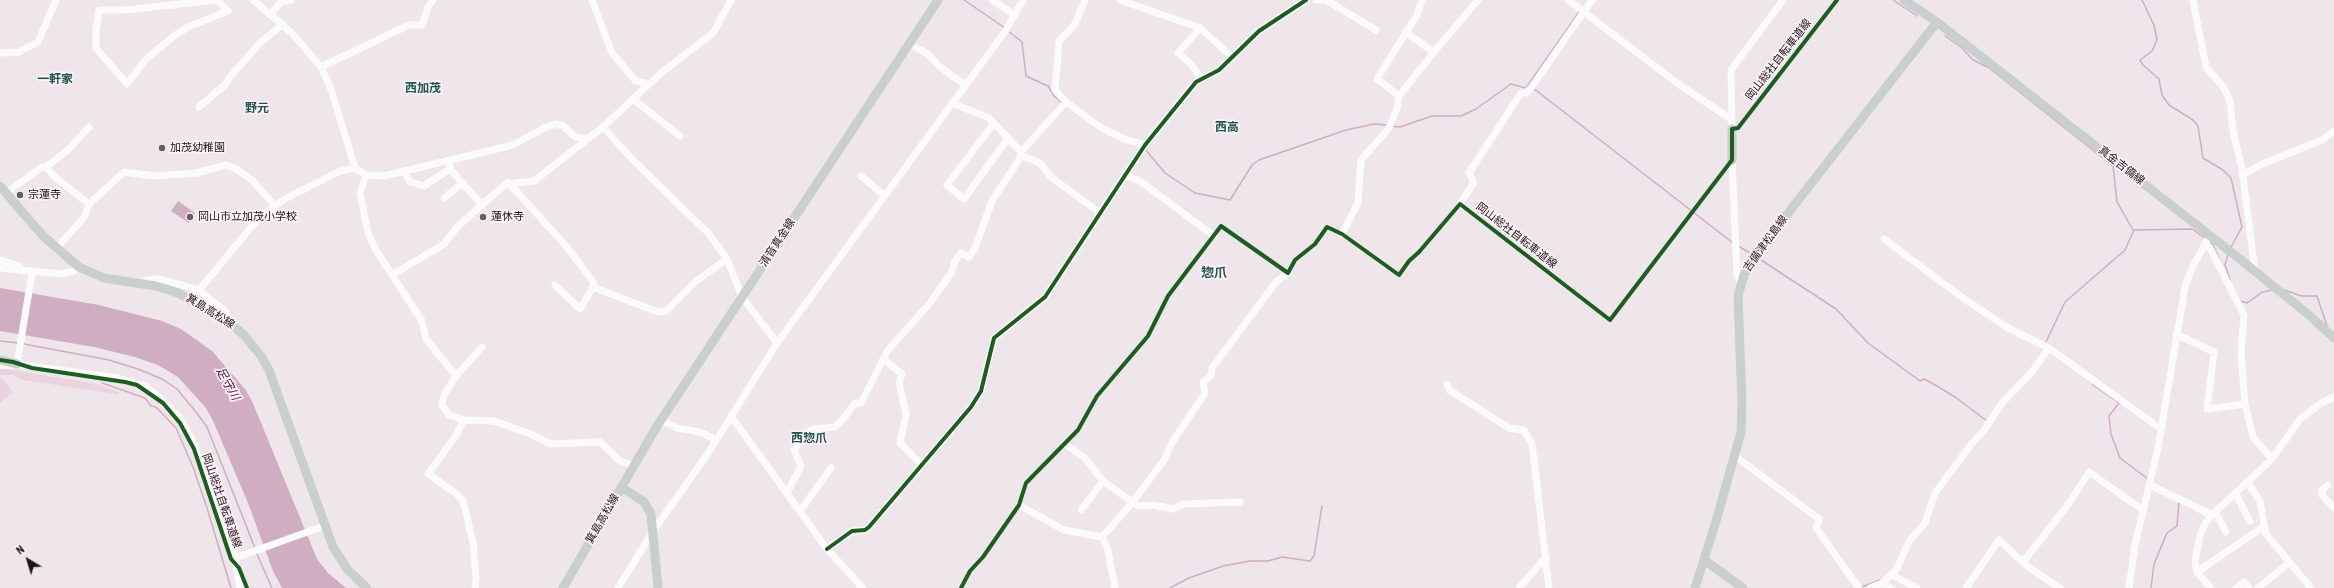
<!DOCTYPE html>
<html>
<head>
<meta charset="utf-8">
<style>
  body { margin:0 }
  #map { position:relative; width:2334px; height:588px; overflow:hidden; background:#eee6ea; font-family:"Roboto Condensed",sans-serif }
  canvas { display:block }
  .north { position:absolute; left:8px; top:540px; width:40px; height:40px; -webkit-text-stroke:3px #fef0f7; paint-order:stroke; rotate:322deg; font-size:11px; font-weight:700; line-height:16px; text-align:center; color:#1b1618 }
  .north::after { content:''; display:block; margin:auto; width:14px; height:18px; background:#1b1618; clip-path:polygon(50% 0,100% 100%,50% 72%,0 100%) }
</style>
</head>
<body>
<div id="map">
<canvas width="2334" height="588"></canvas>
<div class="north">N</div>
</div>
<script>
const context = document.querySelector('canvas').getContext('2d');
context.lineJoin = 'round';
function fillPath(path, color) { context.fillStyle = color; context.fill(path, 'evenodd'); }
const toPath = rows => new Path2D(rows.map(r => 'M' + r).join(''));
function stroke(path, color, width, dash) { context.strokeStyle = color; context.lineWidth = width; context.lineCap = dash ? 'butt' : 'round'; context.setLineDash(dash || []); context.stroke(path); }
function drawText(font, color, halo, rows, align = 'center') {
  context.font = font + ' "Roboto Condensed","Noto Sans JP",sans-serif'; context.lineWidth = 3.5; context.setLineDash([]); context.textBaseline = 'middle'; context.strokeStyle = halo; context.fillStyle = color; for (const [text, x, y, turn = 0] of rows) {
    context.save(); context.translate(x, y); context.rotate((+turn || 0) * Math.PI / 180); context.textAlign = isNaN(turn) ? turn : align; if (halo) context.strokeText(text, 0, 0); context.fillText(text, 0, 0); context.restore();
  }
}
const green = toPath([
  [0,368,97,384,120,393,117,394,23,380,13,375,0,375],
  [0,378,2,378,13,392,0,403]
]);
const water = toPath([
  [178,201,195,213,189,223,171,211],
  [0,288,99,305,162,321,181,329,212,351,245,389,252,401,317,559,328,573,346,588,282,588,273,571,248,503,214,423,206,408,178,377,158,365,135,357,94,347,0,331]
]);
const stream = toPath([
  [964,0,1005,28],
  [1893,0,1917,16],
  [2142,0,2154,25,2157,40,2152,51,2140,60,2143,65,2159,79,2162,95,2169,105,2193,120,2198,126,2203,158,2223,170,2231,178,2242,227,2231,247],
  [1008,31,1022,42,1026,76,1048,86,1054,96,1062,103],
  [1945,36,1961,47,1973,60,1989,68,2113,166,2117,202,2133,230],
  [1533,88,1733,243],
  [1392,126,1400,127,1432,116,1461,116,1476,109,1511,84,1526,88,1579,12],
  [1145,149,1165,173,1195,193,1230,200,1252,165,1259,160,1346,130,1374,124,1388,125],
  [2209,242,2213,245,2219,259],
  [1738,246,1752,254],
  [2228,254,2225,265,2230,279],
  [1758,258,1836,309,1868,343,1920,381,1924,379,1937,386,1955,397,1987,421],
  [2285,290,2301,296,2317,296,2327,326],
  [2240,301,2247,303,2262,292,2272,290],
  [0,341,18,343],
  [24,344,109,360,138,369,162,379,177,389,196,412,207,427,255,548],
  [2045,344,2065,302,2125,250,2134,230,2192,229,2205,238],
  [102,383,145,398,151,406,156,407,176,428,193,467,207,508,231,588],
  [2092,384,2119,403,2109,416,2111,434,2120,458,2148,479],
  [256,552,272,588],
  [1862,587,1880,580],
  [1170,588,1189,578,1223,566,1250,561,1268,561,1282,557,1310,561,1314,556,1322,506],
  [2151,588,2154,564,2167,533,2177,526,2179,501]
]);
const minor = toPath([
  [217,0,228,11,188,27,174,36,146,59,127,84,96,48,96,30,99,10,125,10,217,0],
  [253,0,293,34,321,67,331,89,355,168],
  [592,0,612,53,636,81,649,84],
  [992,0,1015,15],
  [1085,0,1075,24,1059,41,1055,90,1066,102,1100,127,1124,139,1145,145],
  [1120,0,1200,28,1178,53,1191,64,1201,78],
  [1316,0,1325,0],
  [1326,0,1376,30],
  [1568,0,1677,83,1731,119],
  [2193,0,2206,67,2224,88,2230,101,2233,131,2242,169,2255,272],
  [281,2,291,0],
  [271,14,282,0],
  [1200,28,1232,57],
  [1405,32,1434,52,1478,0],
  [909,44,928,54,939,66,965,85],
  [0,53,19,52,38,42,56,0],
  [321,67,409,25,422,25,428,7,433,0],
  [1399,96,1434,52],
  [633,99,680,136],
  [952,103,989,118,1021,152],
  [199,107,226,84,229,78,260,43,283,24],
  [994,123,947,185,964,199,1008,138],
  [603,127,633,160,709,234,727,259,742,297,777,343],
  [1732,129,1731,70,1783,0],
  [1021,155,1040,163,1051,177,1100,213],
  [1732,160,1737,275,1741,284],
  [450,165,450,169,482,205],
  [46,167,68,150,89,127],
  [404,171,410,182,424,186,450,169],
  [366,175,360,193,368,233,376,250,422,321,426,339,456,376],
  [1125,175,1140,181,1214,236],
  [2243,175,2260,165,2322,140,2334,131],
  [861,176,885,196],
  [512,186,515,183,534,181,603,127,661,73,713,33,731,0],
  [6,193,42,167,46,167,56,178,89,204],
  [444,198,463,183],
  [1460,204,1473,184,1473,180,1469,173,1521,93,1526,93,1531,88,1592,0],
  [1342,234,1358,203,1361,160,1389,128,1397,108,1399,96,1377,79,1417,15,1422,0],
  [1884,239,1963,298,2008,328,2049,348,2161,429],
  [2205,244,2210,248,2244,315,2241,352,2245,404,2253,437,2272,459],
  [57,248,85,216,89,204,124,172,155,176,196,173,226,165,235,168,252,180,275,206],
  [0,260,19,266,23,271],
  [0,268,62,274,74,271,79,267],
  [392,275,444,244,458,226,508,182,566,246,594,283,593,287,658,312,666,311,696,281,727,259],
  [139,282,153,279,160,279,199,290,226,312,229,322],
  [555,285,580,309,593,287],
  [199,290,258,219,283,200,340,171,355,168,366,175,384,176,513,145,546,127,557,124,563,126,575,137,588,139],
  [2176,334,2214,352,2207,409,2245,404],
  [482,347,456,376,444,395,442,405,449,415,464,420,494,421,528,433,551,444,600,442,619,460,633,466],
  [883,359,902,374,899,382,906,415,900,443,922,465],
  [17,364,32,273],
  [0,365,22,365,118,378,145,386,158,396,180,418,192,440,235,558],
  [1447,384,1449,390,1509,428,1524,430,1532,444,1549,588],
  [731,416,827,549,863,588],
  [464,420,455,437,428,474,457,494,463,501,473,542,476,579,475,588],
  [661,420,677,428,700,432,716,440],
  [1065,444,1085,458,1103,481,1138,506,1152,505,1174,509,1184,504,1240,502],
  [1735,456,1819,519,1816,528,1859,588],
  [2247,482,2260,501,2266,534,2311,588],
  [2150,485,2212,515],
  [2328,485,2322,490,2322,495,2334,508],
  [787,493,801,466,794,450,803,436,813,429,835,427,844,418,855,403,861,403,888,350,930,303,952,272,955,261,961,253,969,257,975,248,992,201,1020,158,1021,152,1066,102],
  [2235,493,2250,521],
  [1019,505,1064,530,1102,537,1108,550,1115,588],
  [1081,510,1103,481],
  [800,511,831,468],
  [2215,512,2226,532],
  [1102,537,1132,503,1164,460,1173,441,1205,393,1203,382,1211,376,1212,368,1276,282,1288,273],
  [827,549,852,531,865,530,869,527,971,407,981,391,994,338,1045,297,1145,145,1196,82,1219,70,1259,31,1306,0],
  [2023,562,2070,502,2089,472,2143,510],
  [2197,572,2263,527],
  [1892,575,1917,588],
  [1882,583,1891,588],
  [240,588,235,558,324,526],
  [618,588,653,531,707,455,777,343,1006,30,1023,0],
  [1519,588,1546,557],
  [1870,588,1882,583,1896,570,1910,540,1925,523,1935,493,1973,442,1983,432,2002,403,2032,372,2049,348],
  [1966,588,1999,540,2028,567,2060,588],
  [2129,588,2135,545,2158,448,2185,287,2192,268,2210,235],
  [2211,588,2197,572,2195,562,2200,535,2206,522,2212,515,2272,459,2300,419,2320,404,2334,397],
  [2236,588,2244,582,2249,588],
  [2258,588,2289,563]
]);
const major = toPath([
  [1904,0,1937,22,2231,252,2309,315,2334,338],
  [1732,129,1732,160],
  [0,186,43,236,79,267,104,278,156,286,178,293,229,322,244,335,261,356,269,370,333,547,348,570,367,588],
  [0,360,17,364],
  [621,487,644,502,651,514,658,588],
  [1704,560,1743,588],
  [563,588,657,426,938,0],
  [1695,588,1717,518,1741,432,1742,403,1738,296,1744,275,1757,253,1937,22]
]);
const cycleway = toPath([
  [0,360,13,362,32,368,125,382,137,385,163,403,180,423,194,449,231,559,239,568,247,588],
  [827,549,852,531,865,530,869,527,971,407,981,391,994,338,1045,297,1145,145,1196,82,1219,70,1259,31,1306,0],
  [961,588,970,571,983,557,1019,505,1026,483,1078,430,1097,396,1148,336,1168,296,1221,226,1288,273,1295,260,1315,244,1327,227,1342,234,1399,275,1409,261,1419,252,1460,204,1610,320,1732,160,1732,129,1738,128,1837,0]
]);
const markers = [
  [162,148,4,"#655f62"],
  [20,195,4,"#655f62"],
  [190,217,4,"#655f62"],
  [483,217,4,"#655f62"]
];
const streetNames = [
  ["岡山総社自転車道線",1779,60,-52],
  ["真金吉備線",2121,166,38],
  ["岡山総社自転車道線",1516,236,38],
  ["清音真金線",778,243,-57],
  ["吉備津松島線",1766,244,-54],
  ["箕島高松線",210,312,32],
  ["岡山総社自転車道線",221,501,71],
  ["箕島高松線",603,519,-60]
];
const poiNames = [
  ["加茂幼稚園",170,148],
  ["宗蓮寺",28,195],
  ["岡山市立加茂小学校",198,217],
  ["蓮休寺",491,217]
];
const neighbourhoodNames = [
  ["一軒家",55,80],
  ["西加茂",423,89],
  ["野元",257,109],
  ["西高",1227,128],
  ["西惣爪",809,439]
];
const waterNames = [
  ["足守川",227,384,61]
];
const quarterNames = [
  ["惣爪",1214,274]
];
fillPath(green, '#ead2de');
fillPath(water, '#d1adc1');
stroke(stream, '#d1adc1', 1.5);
stroke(minor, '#fcfbfc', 7);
stroke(major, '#c8cfce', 9);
stroke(cycleway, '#1b5e20', 4);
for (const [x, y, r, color] of markers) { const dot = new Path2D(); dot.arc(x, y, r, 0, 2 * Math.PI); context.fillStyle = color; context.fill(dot); stroke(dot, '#fef0f7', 1.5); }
drawText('11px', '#1b1618', '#fef0f7', streetNames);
drawText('11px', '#1b1618', '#fef0f7', poiNames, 'left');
drawText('bold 12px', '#1e5750', '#fef0f7', neighbourhoodNames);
drawText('italic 12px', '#4a0f35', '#fef0f7', waterNames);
drawText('bold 13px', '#1e5750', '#fef0f7', quarterNames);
</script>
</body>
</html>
